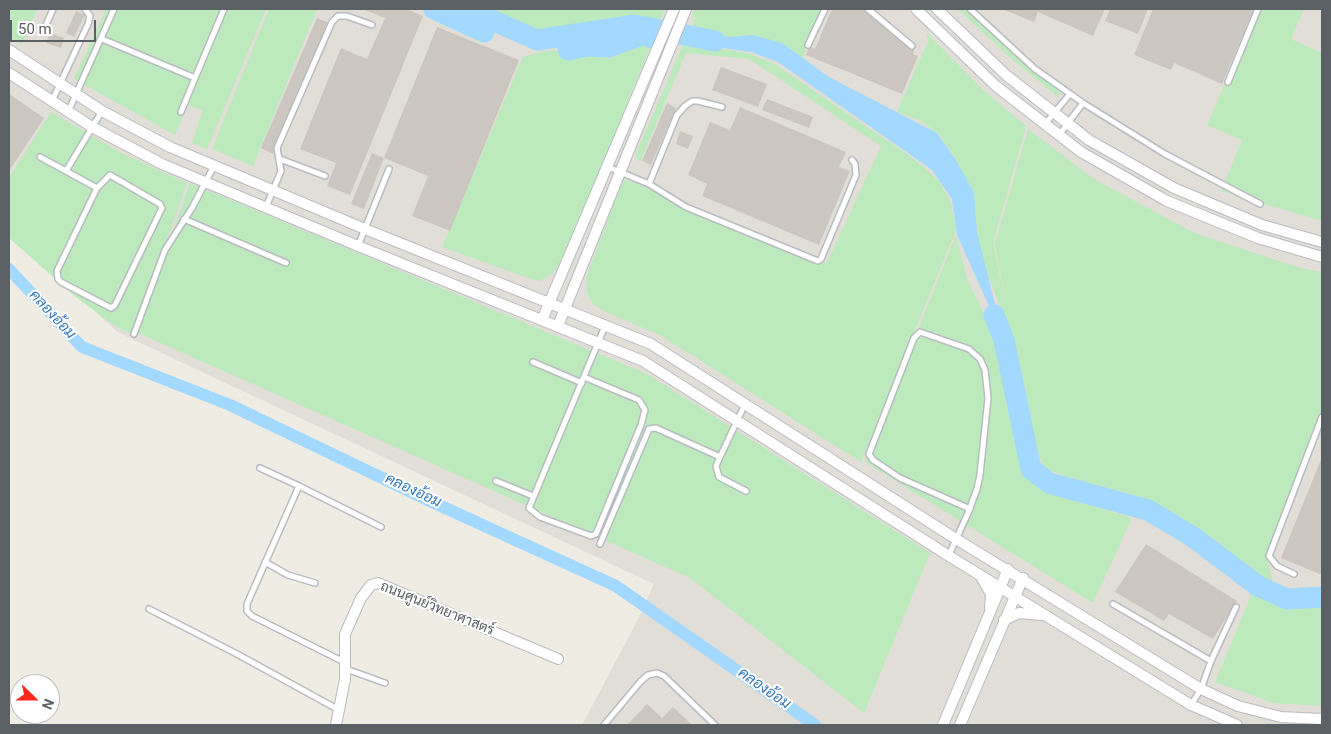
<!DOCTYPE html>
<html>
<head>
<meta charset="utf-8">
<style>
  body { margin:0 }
  #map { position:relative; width:1331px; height:734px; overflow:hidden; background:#efece3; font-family:Roboto,sans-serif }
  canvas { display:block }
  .frame { position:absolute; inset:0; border:10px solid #5b6065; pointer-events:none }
  .north { position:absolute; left:10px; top:674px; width:50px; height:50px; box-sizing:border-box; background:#fff; border:1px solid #bdbfc1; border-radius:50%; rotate:112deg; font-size:14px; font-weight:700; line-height:20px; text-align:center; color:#5b6065 }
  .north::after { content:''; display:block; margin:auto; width:18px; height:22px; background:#fb2a1d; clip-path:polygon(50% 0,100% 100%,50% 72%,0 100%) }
  .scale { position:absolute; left:10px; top:20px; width:86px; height:22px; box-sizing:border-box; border:2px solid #5b6065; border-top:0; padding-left:6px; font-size:15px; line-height:18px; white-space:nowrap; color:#5b6065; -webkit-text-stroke:4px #fff; paint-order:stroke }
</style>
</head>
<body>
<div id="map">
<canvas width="1331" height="734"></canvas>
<div class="frame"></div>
<div class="north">N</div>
<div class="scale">50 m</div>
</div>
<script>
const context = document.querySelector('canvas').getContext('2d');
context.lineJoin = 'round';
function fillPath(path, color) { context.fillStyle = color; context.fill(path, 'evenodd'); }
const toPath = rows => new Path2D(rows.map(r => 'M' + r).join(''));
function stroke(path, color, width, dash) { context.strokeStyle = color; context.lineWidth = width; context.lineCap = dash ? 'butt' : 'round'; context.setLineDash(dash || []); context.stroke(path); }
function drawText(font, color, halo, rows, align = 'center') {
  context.font = font + ' Roboto,Sarabun,sans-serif'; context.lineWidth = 4; context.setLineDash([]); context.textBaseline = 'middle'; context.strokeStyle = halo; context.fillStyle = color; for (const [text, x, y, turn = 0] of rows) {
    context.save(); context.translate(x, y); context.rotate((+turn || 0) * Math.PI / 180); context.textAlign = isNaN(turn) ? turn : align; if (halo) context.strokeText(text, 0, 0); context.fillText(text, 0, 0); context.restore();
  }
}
const industrial = toPath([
  [9,9,1322,9,1322,725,582,725,636,623,654,584,117,332,9,230]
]);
const green = toPath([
  [9,9,37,9,22,45,9,36],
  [106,9,266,9,207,149,192,143,203,111,188,105,175,135,74,79],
  [269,9,317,9,253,166,212,149],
  [479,9,665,9,660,21,640,16,541,35],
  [695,9,821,9,802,58,753,35,730,37,692,30,695,17,692,15],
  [958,9,972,9,1060,90,1058,97,1014,61],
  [1257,9,1304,9,1291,39,1322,53,1322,221,1221,191,1242,140,1207,125],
  [926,32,983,90,1026,126,993,243,1007,310,995,244,1028,129,1094,179,1194,233,1297,267,1322,272,1322,412,1267,558,1274,587,1179,516,1142,497,1070,478,1044,468,1038,453,1014,341,985,268,956,160,940,135,921,121,897,112,928,41],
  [646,34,653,40,562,262,552,274,540,281,528,278,442,247,523,57,545,51,568,50,588,46,608,47],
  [684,43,746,53,773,63,914,159,939,181,951,203,956,230,861,462,660,335,606,312,593,304,587,293,586,278,623,180,632,182,827,263,881,146,749,59,686,53,640,162,635,156],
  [51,112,121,153,187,183,133,335,112,324,72,294,9,238,9,178],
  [190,183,647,374,930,553,864,713,690,578,138,333],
  [956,235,967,279,1001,347,1020,463,1036,486,1060,496,1132,518,1093,603,865,462],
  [1253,591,1292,608,1322,607,1322,706,1274,703,1215,682]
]);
const water = toPath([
  [689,27,707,34,730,37,753,35,782,43,829,77,937,133,956,160,974,193,977,232,1004,340,957,235,952,199,932,170,778,62,751,52,683,42]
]);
const canal = toPath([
  [9,269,82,347,230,405,430,501,616,586,815,725]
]);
const river = toPath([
  [434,9,484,32],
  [467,9,537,40,635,25,715,41],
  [568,50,588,46,608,47,647,33,652,38],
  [994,315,1004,340,1031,469,1049,483,1148,510,1193,537,1258,586,1287,599,1322,597]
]);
const building = toPath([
  [362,9,406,9,423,16,350,195,327,186,336,163,300,149,341,48,367,59,385,18],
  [832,9,862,9,914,51,913,54,918,56,902,94,806,55,809,47,815,49],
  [1002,9,1105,9,1093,36,1038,12,1034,22],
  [1110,9,1148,9,1138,34,1105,21],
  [1153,9,1254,9,1222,84,1174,63,1171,70,1134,55],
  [76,11,85,15,74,37,66,33],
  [317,18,329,23,273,154,261,148],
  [437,27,519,60,450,231,412,216,428,176,384,158],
  [50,33,64,38,61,48,46,43],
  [721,67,767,84,758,107,712,90],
  [9,94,44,118,9,171],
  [767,99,813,117,809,128,762,110],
  [667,103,676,108,651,165,642,161],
  [740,107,846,152,839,167,850,171,819,245,702,196,707,184,688,175,710,122,730,130],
  [680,131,693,136,688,149,676,144],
  [372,153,384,158,364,209,351,204],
  [1322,457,1322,575,1281,558],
  [1146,544,1237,601,1213,639,1169,614,1164,621,1115,592],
  [647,704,662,718,673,707,692,725,627,725]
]);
const lane = toPath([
  [868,9,912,46],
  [970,9,1035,69,1083,103,1165,154,1260,204],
  [43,32,53,9],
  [102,39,195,78,224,9],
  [808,45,825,9],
  [1228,82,1258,9],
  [52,101,88,24,90,16,85,9],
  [68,112,114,9],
  [181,112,195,78],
  [1045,124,1070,94],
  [1059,135,1083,103],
  [40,157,66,171],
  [280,159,325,176],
  [608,167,649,184,686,207,818,261,821,259,856,175,855,164,852,160],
  [649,184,677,115,685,106,692,101,698,101,722,107],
  [97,188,110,175,160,204,162,208,115,305,111,308,61,282,58,279,57,271,97,188,66,171,102,111],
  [266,207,281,171,277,148,332,22,338,16,347,16,372,25],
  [184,219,286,263],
  [358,246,389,169],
  [134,334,165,250,192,208,214,166],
  [533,362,582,383],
  [584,377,639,400,645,410,641,425,596,534,591,536,540,517,529,508,605,326],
  [720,457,716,466,719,477,746,491],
  [260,468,299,486],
  [496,481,533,496],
  [600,544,649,429,656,428,720,457,745,404],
  [949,555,968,513,977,489,980,475,988,398,985,370,980,359,969,349,920,332,914,338,869,454,873,460,900,478,970,509],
  [265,562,288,575,315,583],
  [1294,574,1277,566,1269,556,1322,417],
  [1113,604,1211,661],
  [149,609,237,654,339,710],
  [344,662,252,616,247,611,247,604,299,486,381,527],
  [346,669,385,683],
  [1191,705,1201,689,1211,661,1236,607],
  [604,725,641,681,648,675,657,673,664,676,715,725]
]);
const street = toPath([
  [916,9,996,86,1081,152,1167,201,1258,238,1322,257],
  [937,9,1006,75,1089,140,1174,188,1262,225,1322,242],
  [9,50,102,111,170,147,365,229,651,344,956,539,1201,689,1238,706,1281,717,1322,719],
  [9,73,92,127,162,164,358,246,643,361,949,556,1191,705,1237,725],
  [542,320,674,9],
  [558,326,686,9],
  [980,575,991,594,990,608],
  [1004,620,1019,613,1042,615],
  [336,725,345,679,345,634,361,598,371,585,378,583,558,659],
  [943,725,1008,569],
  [960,725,1023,578]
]);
const streetNames = [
  ["ถนนศูนย์วิทยาศาสตร์",437,609,22]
];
const waterNames = [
  ["คลองอ้อม",52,315,47],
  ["คลองอ้อม",413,491,25],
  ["คลองอ้อม",764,689,35]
];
fillPath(industrial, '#e0ded7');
fillPath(green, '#bdeabd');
fillPath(water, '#a3d9ff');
stroke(canal, '#a3d9ff', 12);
stroke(river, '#a3d9ff', 21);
fillPath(building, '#cbc7c0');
stroke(lane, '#b8bbc1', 8);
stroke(street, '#b8bbc1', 12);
stroke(lane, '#fff', 5);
stroke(street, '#fff', 10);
drawText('14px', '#5b6065', '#fff', streetNames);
drawText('italic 15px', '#3579bc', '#fff', waterNames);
</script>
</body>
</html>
